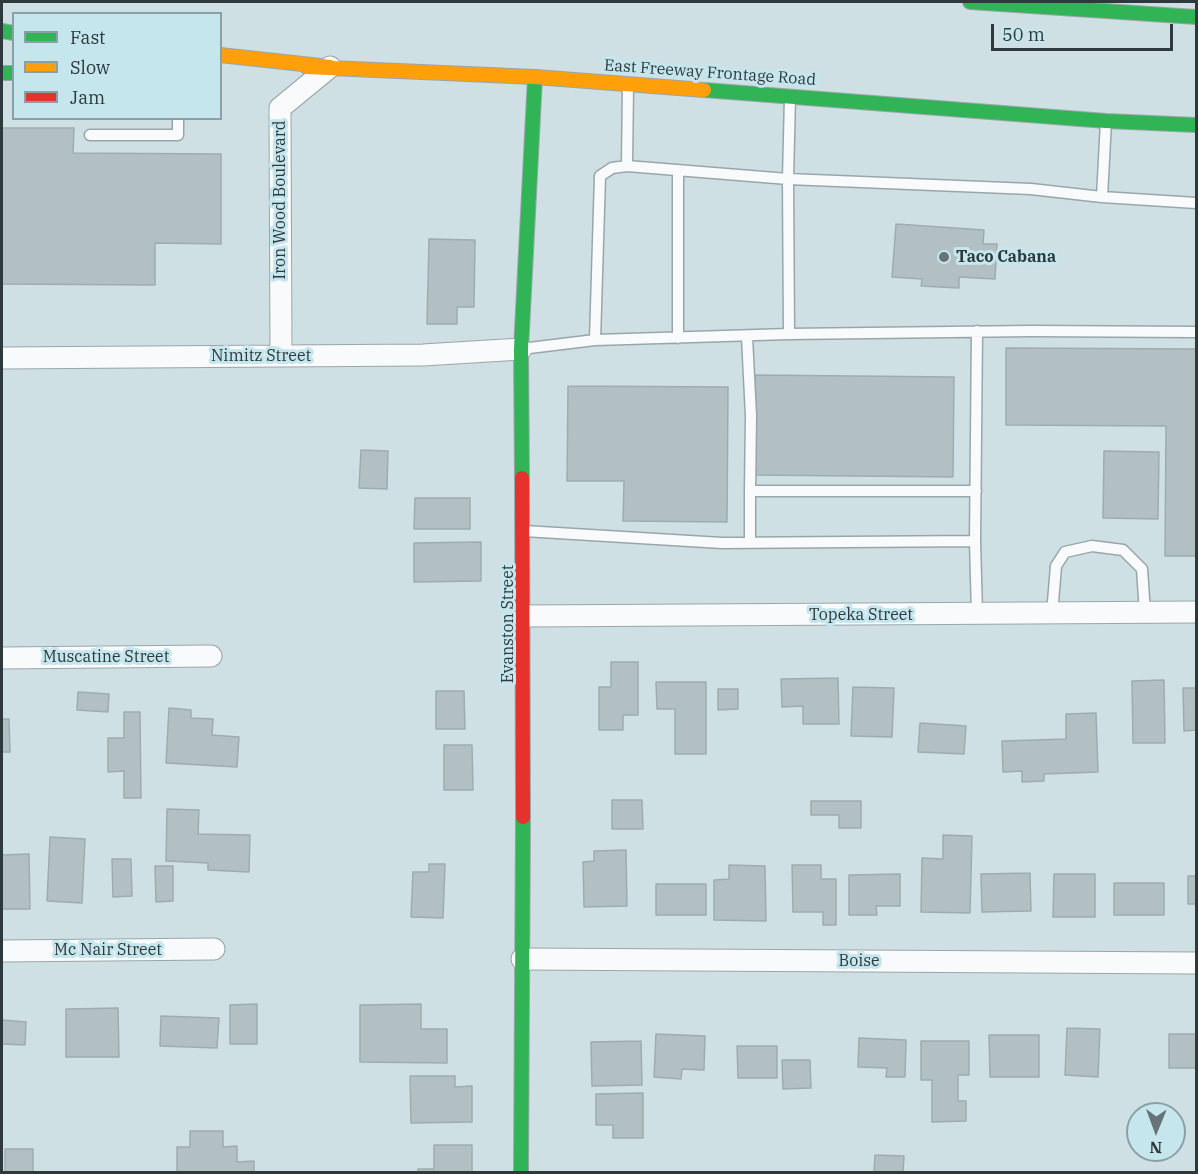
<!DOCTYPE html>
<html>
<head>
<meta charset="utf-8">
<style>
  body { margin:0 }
  #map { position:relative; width:1198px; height:1174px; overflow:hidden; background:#cfe0e4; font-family:"IBM Plex Serif",serif }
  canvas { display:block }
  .frame { position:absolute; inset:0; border:3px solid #2d393c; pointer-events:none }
  .legend { position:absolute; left:12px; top:12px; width:210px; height:108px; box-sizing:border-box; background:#c6e6ed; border:2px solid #89a1a6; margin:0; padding:8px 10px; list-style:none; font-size:18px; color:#2d393c }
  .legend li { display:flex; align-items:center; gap:12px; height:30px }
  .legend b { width:30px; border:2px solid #89a1a6 }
  .north { position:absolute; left:1126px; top:1102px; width:60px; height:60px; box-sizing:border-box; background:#c6e6ed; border:2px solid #89a1a6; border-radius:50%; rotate:181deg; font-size:16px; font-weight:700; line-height:24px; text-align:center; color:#2d393c }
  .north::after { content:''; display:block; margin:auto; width:21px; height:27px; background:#667377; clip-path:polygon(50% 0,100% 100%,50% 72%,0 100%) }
  .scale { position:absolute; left:991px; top:24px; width:182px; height:27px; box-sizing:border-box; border:3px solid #2d393c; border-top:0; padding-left:8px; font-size:18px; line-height:21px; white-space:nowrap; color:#2d393c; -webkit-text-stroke:4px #c6e6ed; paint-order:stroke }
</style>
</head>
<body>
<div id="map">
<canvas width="1198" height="1174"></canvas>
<div class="frame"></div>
<ul class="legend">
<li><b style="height:8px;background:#30b455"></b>Fast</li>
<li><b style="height:8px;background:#ff9f0a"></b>Slow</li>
<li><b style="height:8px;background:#e5322d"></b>Jam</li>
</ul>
<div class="north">N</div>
<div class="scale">50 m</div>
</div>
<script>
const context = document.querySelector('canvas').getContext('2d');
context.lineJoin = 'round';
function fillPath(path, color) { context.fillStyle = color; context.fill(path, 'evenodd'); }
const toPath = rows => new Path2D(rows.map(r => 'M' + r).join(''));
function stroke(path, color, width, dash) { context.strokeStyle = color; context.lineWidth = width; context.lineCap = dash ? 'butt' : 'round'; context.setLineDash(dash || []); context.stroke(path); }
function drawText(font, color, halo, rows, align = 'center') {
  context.font = font + ' "IBM Plex Serif",serif'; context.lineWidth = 6; context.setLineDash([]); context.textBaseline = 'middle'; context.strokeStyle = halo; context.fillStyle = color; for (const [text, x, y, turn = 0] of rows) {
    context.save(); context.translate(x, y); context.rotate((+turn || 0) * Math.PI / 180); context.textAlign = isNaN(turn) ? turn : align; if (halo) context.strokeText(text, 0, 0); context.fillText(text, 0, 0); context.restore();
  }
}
const building = toPath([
  [2,128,74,128,73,153,221,154,221,244,155,243,155,285,2,284,2,128],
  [896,224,984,230,983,244,997,244,995,279,959,277,959,288,921,286,922,279,892,277,896,224],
  [429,239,475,240,474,307,457,307,457,324,427,324,429,239],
  [1006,348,1196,349,1196,556,1165,556,1166,426,1006,425,1006,348],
  [755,375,954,377,953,477,754,475,755,375],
  [568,386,728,387,727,522,623,521,624,481,567,481,568,386],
  [361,450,388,451,387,489,359,488,361,450],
  [1104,451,1159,452,1158,519,1103,518,1104,451],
  [415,498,470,498,470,529,414,529,415,498],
  [481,542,481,581,414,582,414,543,481,542],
  [611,662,638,662,638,715,623,715,623,730,599,730,599,687,611,687,611,662],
  [838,678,839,724,803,724,803,706,782,707,781,679,838,678],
  [1164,680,1165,743,1133,743,1132,681,1164,680],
  [656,682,706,682,706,754,675,754,675,709,657,709,656,682],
  [853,687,894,688,892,737,851,736,853,687],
  [1183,688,1196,688,1196,730,1184,731,1183,688],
  [718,689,738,689,738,709,718,710,718,689],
  [436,691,464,691,465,729,436,729,436,691],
  [78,692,109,694,108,712,77,710,78,692],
  [169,708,191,710,191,718,213,719,212,735,239,737,237,767,166,763,169,708],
  [124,712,140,712,141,798,124,798,124,771,108,772,108,738,124,738,124,712],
  [1096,713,1098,772,1044,774,1044,781,1022,782,1022,771,1003,772,1002,741,1066,739,1066,714,1096,713],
  [2,719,9,719,10,752,2,752,2,719],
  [920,723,966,726,964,754,918,752,920,723],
  [444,745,472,745,473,790,444,790,444,745],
  [612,800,642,800,643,829,612,829,612,800],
  [811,801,861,801,861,828,839,828,839,815,811,815,811,801],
  [167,809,199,810,198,834,250,835,249,872,208,870,208,863,166,861,167,809],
  [943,835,972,836,970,913,921,912,922,858,943,859,943,835],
  [50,837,85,839,82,903,47,901,50,837],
  [626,850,627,906,584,907,583,862,594,861,594,851,626,850],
  [29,854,30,909,2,909,2,855,29,854],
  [112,859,131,859,132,896,113,897,112,859],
  [429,864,445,864,443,918,411,917,413,872,429,872,429,864],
  [729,865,765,866,766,921,714,920,714,880,729,879,729,865],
  [792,865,821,865,821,879,836,879,836,925,823,925,823,912,793,912,792,865],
  [155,866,173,866,173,901,156,902,155,866],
  [1030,873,1031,911,982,912,981,874,1030,873],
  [900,874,900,906,876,906,877,915,849,915,849,875,900,874],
  [1054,874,1095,874,1095,917,1053,917,1054,874],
  [1188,876,1196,876,1196,904,1188,904,1188,876],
  [1114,883,1164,883,1164,915,1114,915,1114,883],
  [656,884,706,884,706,915,656,915,656,884],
  [257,1004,257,1044,230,1044,230,1005,257,1004],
  [421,1004,421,1029,447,1029,447,1063,360,1062,360,1005,421,1004],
  [118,1008,119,1057,66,1057,66,1009,118,1008],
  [161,1016,219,1018,217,1048,160,1046,161,1016],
  [2,1020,26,1022,25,1045,2,1044,2,1020],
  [1067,1028,1100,1029,1098,1077,1065,1075,1067,1028],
  [656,1034,705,1036,704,1070,682,1069,681,1079,654,1077,656,1034],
  [1169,1034,1196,1034,1196,1068,1169,1068,1169,1034],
  [989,1035,1039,1035,1039,1077,990,1077,989,1035],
  [859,1038,906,1040,905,1077,886,1077,887,1068,858,1067,859,1038],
  [641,1041,642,1085,592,1086,591,1042,641,1041],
  [921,1041,969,1041,969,1075,958,1075,958,1101,966,1101,966,1121,932,1122,932,1080,921,1080,921,1041],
  [737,1046,777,1046,777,1078,738,1078,737,1046],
  [782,1060,810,1060,811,1088,783,1089,782,1060],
  [410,1076,455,1076,455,1087,472,1086,472,1122,411,1123,410,1076],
  [643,1093,643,1138,613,1138,613,1125,596,1125,596,1094,643,1093],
  [190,1131,223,1131,223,1147,237,1146,237,1162,254,1161,254,1172,177,1172,177,1147,190,1147,190,1131],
  [434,1145,472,1145,472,1172,418,1172,418,1169,434,1169,434,1145],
  [5,1149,33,1149,33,1172,5,1172,5,1149],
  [875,1155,904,1156,903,1172,874,1172,875,1155]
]);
const lane = toPath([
  [628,84,627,166,788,179,789,334],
  [790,97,788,179,1031,189,1102,197],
  [1106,121,1102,197,1196,203],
  [90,135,178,135,178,118],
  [747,337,751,416,750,491],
  [678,338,678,170],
  [595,340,600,176,612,168,627,166],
  [521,349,595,340,789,334,1031,331,1196,332],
  [524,531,722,543,975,541,977,614],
  [975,541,977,331],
  [750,542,750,491,976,491],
  [1052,614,1056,566,1065,552,1092,546,1123,550,1142,569,1145,613]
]);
const street = toPath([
  [281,356,280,108,330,67],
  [2,358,423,355,521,349],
  [524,616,1196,612],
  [2,658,211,656],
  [2,951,214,949],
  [522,959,1196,963]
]);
const fast = toPath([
  [970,2,1196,17],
  [2,31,14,33],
  [2,73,14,73],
  [704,90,1106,121,1196,125],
  [522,478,521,349,535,77],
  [521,1172,523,817]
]);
const slow = toPath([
  [220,55,330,67],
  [307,67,535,77,704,90]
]);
const jam = toPath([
  [522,478,523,817]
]);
const markers = [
  [944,257,6,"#667377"]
];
const streetNames = [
  ["East Freeway Frontage Road",710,73,4],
  ["Iron Wood Boulevard",280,200,-90],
  ["Nimitz Street",261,356],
  ["Topeka Street",861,615],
  ["Evanston Street",508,624,-90],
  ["Muscatine Street",106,657],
  ["Mc Nair Street",108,950],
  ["Boise",859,961]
];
const poiNames = [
  ["Taco Cabana",956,257]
];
fillPath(building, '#b2c0c3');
stroke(building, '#9facaf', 1.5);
stroke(lane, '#99a6a9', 13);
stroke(street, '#99a6a9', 23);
stroke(fast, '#99a6a9', 16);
stroke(slow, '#99a6a9', 16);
stroke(jam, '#99a6a9', 16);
stroke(lane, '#f8fafb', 10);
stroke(street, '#f8fafb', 21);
stroke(fast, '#30b455', 14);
stroke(slow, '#ff9f0a', 14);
stroke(jam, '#e5322d', 14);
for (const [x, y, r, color] of markers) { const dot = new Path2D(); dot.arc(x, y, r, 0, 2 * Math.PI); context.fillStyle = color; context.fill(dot); stroke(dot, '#c6e6ed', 2); }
drawText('16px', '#2d393c', '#c6e6ed', streetNames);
drawText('bold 16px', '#2d393c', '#c6e6ed', poiNames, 'left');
</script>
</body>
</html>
